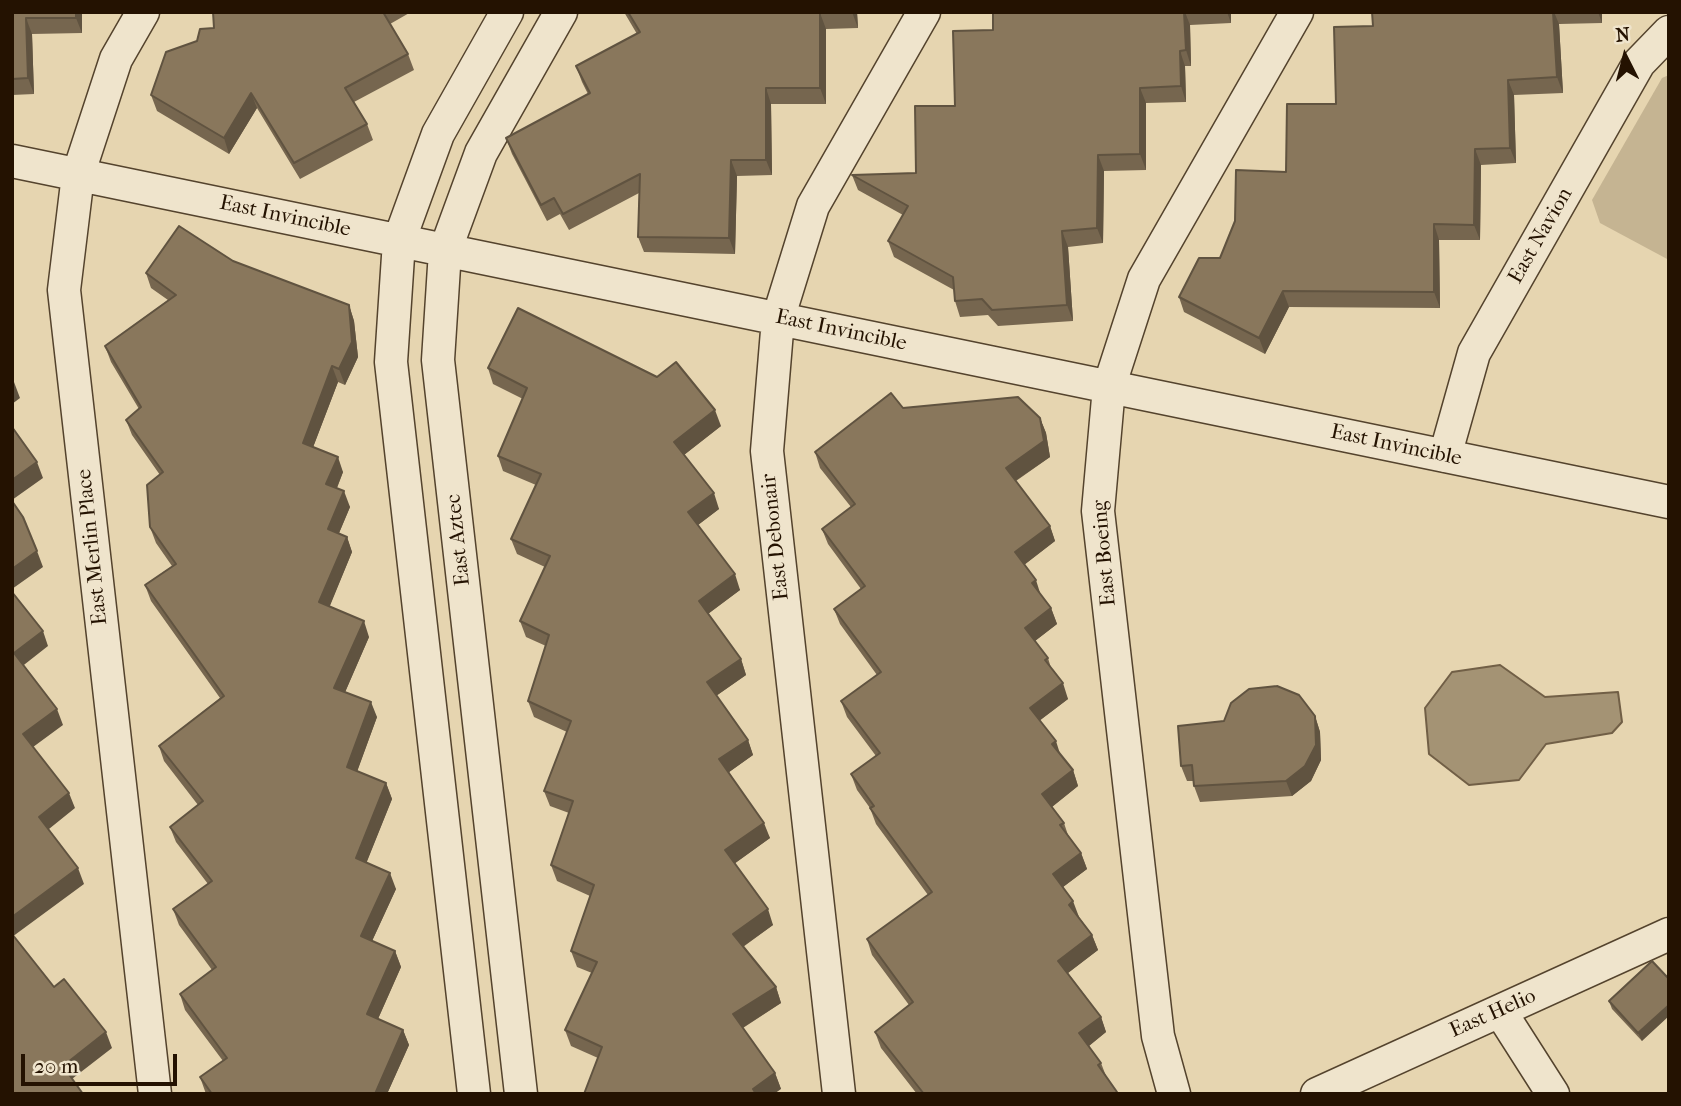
<!DOCTYPE html>
<html>
<head>
<meta charset="utf-8">
<style>
  body { margin:0 }
  #map { position:relative; width:1681px; height:1106px; overflow:hidden; background:#e6d5b0; font-family:"IM FELL French Canon",serif }
  canvas { display:block }
  .frame { position:absolute; inset:0; border:14px solid #241201; pointer-events:none }
  .north { position:absolute; left:1590px; top:21px; width:70px; height:70px; -webkit-text-stroke:5px #efe4cc; paint-order:stroke; rotate:354deg; font-size:19px; font-weight:700; line-height:28px; text-align:center; color:#241201 }
  .north::after { content:''; display:block; margin:auto; width:24px; height:32px; background:#241201; clip-path:polygon(50% 0,100% 100%,50% 72%,0 100%) }
  .scale { position:absolute; left:21px; top:1054px; width:156px; height:32px; box-sizing:border-box; border:4px solid #241201; border-top:0; padding-left:9px; font-size:21px; line-height:24px; white-space:nowrap; color:#241201; -webkit-text-stroke:5px #efe4cc; paint-order:stroke }
</style>
</head>
<body>
<div id="map">
<canvas width="1681" height="1106"></canvas>
<div class="frame"></div>
<div class="north">N</div>
<div class="scale">20 m</div>
</div>
<script>
const context = document.querySelector('canvas').getContext('2d');
context.lineJoin = 'round';
function fillPath(path, color) { context.fillStyle = color; context.fill(path, 'evenodd'); }
const toPath = rows => new Path2D(rows.map(r => 'M' + r).join(''));
function stroke(path, color, width, dash) { context.strokeStyle = color; context.lineWidth = width; context.lineCap = dash ? 'butt' : 'round'; context.setLineDash(dash || []); context.stroke(path); }
function drawText(font, color, halo, rows, align = 'center') {
  context.font = font + ' "IM FELL French Canon",serif'; context.lineWidth = 6; context.setLineDash([]); context.textBaseline = 'middle'; context.strokeStyle = halo; context.fillStyle = color; for (const [text, x, y, turn = 0] of rows) {
    context.save(); context.translate(x, y); context.rotate((+turn || 0) * Math.PI / 180); context.textAlign = isNaN(turn) ? turn : align; if (halo) context.strokeText(text, 0, 0); context.fillText(text, 0, 0); context.restore();
  }
}
const green = toPath([
  [1669,75,1669,260,1600,223,1592,200,1662,78]
]);
const water = toPath([
  [1500,665,1545,697,1618,692,1622,722,1612,733,1546,744,1519,780,1469,785,1429,754,1425,708,1452,672,1500,665]
]);
const lane = toPath([
  [143,12,116,59,78,175,64,290,155,1094],
  [12,161,1669,502],
  [1445,456,1474,353,1639,63,1669,32],
  [1500,1011,1553,1094],
  [474,1094,391,362,399,241,438,134,507,12],
  [521,1094,438,360,445,251,481,153,561,12],
  [839,1094,767,451,778,319,813,206,924,12],
  [1174,1094,1158,1036,1098,511,1109,387,1144,279,1297,12],
  [1317,1094,1669,934]
]);
const wall = toPath([
  [12,12,82,12,82,33,32,34,34,94,12,95],
  [213,12,411,12,390,24,408,54,414,70,354,102,367,124,373,140,300,179,257,108,229,154,157,111,151,95,197,41,214,28],
  [624,12,857,12,858,28,826,29,826,104,771,104,772,175,737,176,735,254,644,252,638,237,639,193,569,230,560,214,547,221,512,154,506,138,588,94,582,82,576,66,637,34],
  [993,12,1231,12,1231,23,1190,25,1191,66,1185,66,1186,102,1146,103,1146,170,1104,171,1103,243,1068,247,1073,321,998,326,988,315,960,317,955,301,954,290,894,257,888,241,903,215,858,190,852,175,916,173,955,106,993,30],
  [1372,12,1602,12,1602,23,1559,24,1563,93,1514,95,1516,163,1481,165,1480,240,1439,240,1440,308,1289,307,1265,354,1184,312,1179,297,1220,258,1286,172,1336,104,1373,26],
  [233,261,349,305,354,321,358,357,345,385,338,382,313,447,343,472,337,488,350,507,339,533,347,537,352,552,329,607,369,637,345,692,377,717,357,771,386,783,392,799,366,863,396,889,372,941,395,951,401,967,378,1019,403,1030,409,1045,387,1094,206,1094,200,1077,223,1061,185,1010,180,994,212,970,179,925,173,909,208,884,176,842,170,827,198,805,164,761,159,746,220,698,151,601,145,585,172,566,156,543,150,527,160,475,132,435,126,420,139,409,111,362,105,346,168,300,151,288,146,273],
  [488,368,721,426,684,455,719,509,698,525,740,590,708,614,741,659,746,675,716,696,748,740,753,755,729,772,770,838,734,864,773,925,743,947,776,987,781,1003,743,1028,775,1073,781,1089,598,1058,571,1046,565,1030,592,973,577,967,571,951,590,896,557,881,551,865,569,813,550,806,544,791,567,732,534,717,528,701,546,646,526,637,520,621,545,567,517,554,511,539,536,485,503,471,498,456,523,399,493,384],
  [903,408,1040,418,1046,433,1050,457,1016,481,1050,526,1055,541,1024,565,1041,595,1051,608,1057,624,1035,641,1048,658,1051,668,1068,699,1039,721,1060,755,1073,770,1078,786,1052,807,1064,823,1068,835,1081,853,1087,869,1063,887,1079,917,1092,935,1098,950,1068,973,1101,1017,1106,1032,1089,1046,1101,1063,1106,1076,1118,1094,917,1094,881,1048,875,1032,909,1005,872,955,867,939,928,895,876,824,870,808,857,790,851,774,876,756,847,717,841,701,877,675,840,624,834,609,861,589,828,544,822,529,851,507,820,468,815,452],
  [1315,716,1320,732,1321,760,1311,781,1292,796,1200,802,1194,786,1194,781,1187,781,1181,766],
  [1652,961,1642,1041,1612,1009,1609,1001]
]);
const shadedWall = toPath([
  [76,12,82,12,82,33,76,18],
  [852,12,857,12,858,28],
  [1184,12,1185,12,1190,25,1191,66,1186,50],
  [1227,12,1231,12,1231,23],
  [1553,12,1554,12,1559,24,1563,93,1557,77],
  [1598,12,1602,12,1602,23],
  [820,13,826,29,826,104,820,88],
  [26,18,32,34,34,94,28,78],
  [1180,51,1185,66,1186,102,1181,86],
  [1508,80,1514,95,1516,163,1510,148],
  [766,88,771,104,772,175,766,160],
  [1140,88,1146,103,1146,170,1140,154],
  [251,93,257,108,229,154,224,138],
  [1475,149,1481,165,1480,240,1474,225],
  [1098,155,1104,171,1103,243,1097,228],
  [731,160,737,176,735,254,729,238],
  [1434,224,1439,240,1440,308,1434,292],
  [1062,231,1068,247,1073,321,1067,305],
  [1283,291,1289,307,1265,354,1259,338],
  [349,305,354,321,358,357,345,385,339,369],
  [332,366,338,382,309,458,303,443],
  [14,382,20,398,12,404,12,384],
  [715,410,721,426,680,458,674,442],
  [1040,418,1046,433,1050,457,1012,483,1006,468],
  [338,457,343,472,332,500,326,484],
  [37,462,43,478,12,500,12,480],
  [344,491,350,507,334,545,328,529],
  [714,493,719,509,694,528,688,512],
  [1050,526,1055,541,1020,568,1015,552],
  [347,537,352,552,325,618,319,602],
  [37,551,43,567,12,589,12,569],
  [735,574,740,590,705,616,699,601],
  [1036,580,1041,596,1032,583],
  [1051,608,1057,624,1031,644,1025,628],
  [364,621,369,637,340,704,334,688],
  [43,631,48,646,20,668,14,653],
  [741,659,746,675,713,698,707,682],
  [1063,683,1068,699,1035,724,1030,708],
  [371,702,377,717,353,783,347,767],
  [57,709,63,725,29,750,23,734],
  [1315,716,1320,732,1321,760,1311,781,1292,796,1286,781],
  [748,740,753,755,725,775,719,759],
  [1056,741,1061,757,1052,744],
  [1073,770,1078,786,1048,810,1042,794],
  [386,783,392,799,362,874,356,858],
  [69,793,75,808,44,833,39,817],
  [764,823,770,838,731,866,725,850],
  [1081,853,1087,869,1059,890,1053,874],
  [78,868,84,884,12,937,12,917],
  [390,873,396,889,367,952,361,936],
  [1073,901,1079,917,1069,905],
  [768,909,773,925,738,950,733,934],
  [1092,935,1098,950,1064,976,1058,961],
  [395,951,401,967,373,1030,367,1014],
  [776,987,781,1003,739,1030,733,1014],
  [1669,1005,1669,1016,1642,1041,1638,1033],
  [1101,1017,1106,1032,1085,1049,1079,1033],
  [403,1030,409,1045,387,1094,375,1094],
  [106,1032,112,1048,68,1082,63,1066],
  [775,1073,781,1089,774,1094,755,1094,753,1089]
]);
const building = toPath([
  [12,12,76,12,76,18,26,18,28,78,12,79,12,12],
  [213,12,383,12,408,54,345,88,367,124,294,163,251,93,224,138,151,95,166,52,197,41,200,29,214,28,213,12],
  [628,12,852,12,820,13,820,88,766,88,766,160,731,160,729,238,638,237,640,174,563,214,554,198,541,205,506,138,590,93,576,66,640,32,628,12],
  [993,12,1184,12,1186,50,1180,51,1181,86,1140,88,1140,154,1098,155,1097,228,1062,231,1067,305,992,310,982,299,955,301,953,277,888,241,908,206,852,175,916,173,915,106,955,106,953,31,993,30,993,12],
  [1372,12,1553,12,1557,77,1508,80,1510,148,1475,149,1474,225,1434,224,1434,292,1283,291,1259,338,1179,297,1199,258,1220,258,1235,221,1236,170,1286,172,1287,104,1336,104,1334,27,1373,26,1372,12],
  [179,226,233,261,349,305,352,342,339,369,332,366,303,443,338,457,326,484,344,491,328,529,347,537,319,602,364,621,334,688,371,702,347,767,386,783,356,858,390,873,361,936,395,951,367,1014,403,1030,375,1094,212,1094,200,1077,227,1058,180,994,216,967,173,909,212,881,170,827,203,801,159,746,224,696,145,585,176,564,150,527,147,485,163,472,126,420,141,407,105,346,176,295,146,273,179,226],
  [518,308,657,377,676,362,715,410,674,442,714,493,688,512,735,574,699,601,741,659,707,682,748,740,719,759,764,823,725,850,768,909,733,934,776,987,733,1014,775,1073,753,1089,756,1094,584,1094,602,1047,565,1030,597,962,571,951,594,885,551,865,573,801,544,791,571,721,528,701,549,635,520,621,550,556,511,539,541,474,498,456,527,388,488,368,518,308],
  [891,393,903,408,1018,397,1040,418,1044,441,1006,468,1050,526,1015,552,1036,580,1032,583,1051,608,1025,628,1048,658,1045,660,1063,683,1030,708,1056,741,1052,744,1073,770,1042,794,1064,823,1060,825,1081,853,1053,874,1073,901,1069,905,1092,935,1058,961,1101,1017,1079,1033,1101,1063,1098,1065,1117,1092,1114,1094,924,1094,875,1032,913,1002,867,939,932,892,870,808,874,806,851,774,880,753,841,701,881,672,834,609,865,586,822,529,855,504,815,452,891,393],
  [12,427,37,462,12,480,12,427],
  [12,501,23,517,37,551,12,569,12,501],
  [12,592,43,631,14,653,57,709,23,734,69,793,39,817,78,868,12,917,12,592],
  [1277,686,1299,695,1315,716,1316,745,1305,766,1286,781,1194,786,1192,765,1181,766,1178,726,1224,721,1231,703,1249,689,1277,686],
  [12,934,54,987,64,979,106,1032,63,1066,83,1094,12,1094,12,934],
  [1652,961,1669,979,1669,1005,1638,1033,1609,1001,1652,961]
]);
const streetNames = [
  ["East Invincible",285,217,12],
  ["East Navion",1541,236,-60],
  ["East Invincible",841,331,12],
  ["East Invincible",1396,446,12],
  ["East Debonair",776,537,-96],
  ["East Aztec",459,540,-96],
  ["East Merlin Place",93,547,-96],
  ["East Boeing",1105,553,-95],
  ["East Helio",1493,1014,-24]
];
fillPath(green, '#c5b492');
fillPath(water, '#a49374');
stroke(water, '#715f46', 2);
stroke(lane, '#54432d', 35);
stroke(lane, '#efe4cc', 32);
fillPath(wall, '#76664f');
fillPath(shadedWall, '#605340');
fillPath(building, '#89775c');
stroke(building, '#605340', 2);
drawText('21px', '#241201', '#efe4cc', streetNames);
</script>
</body>
</html>
